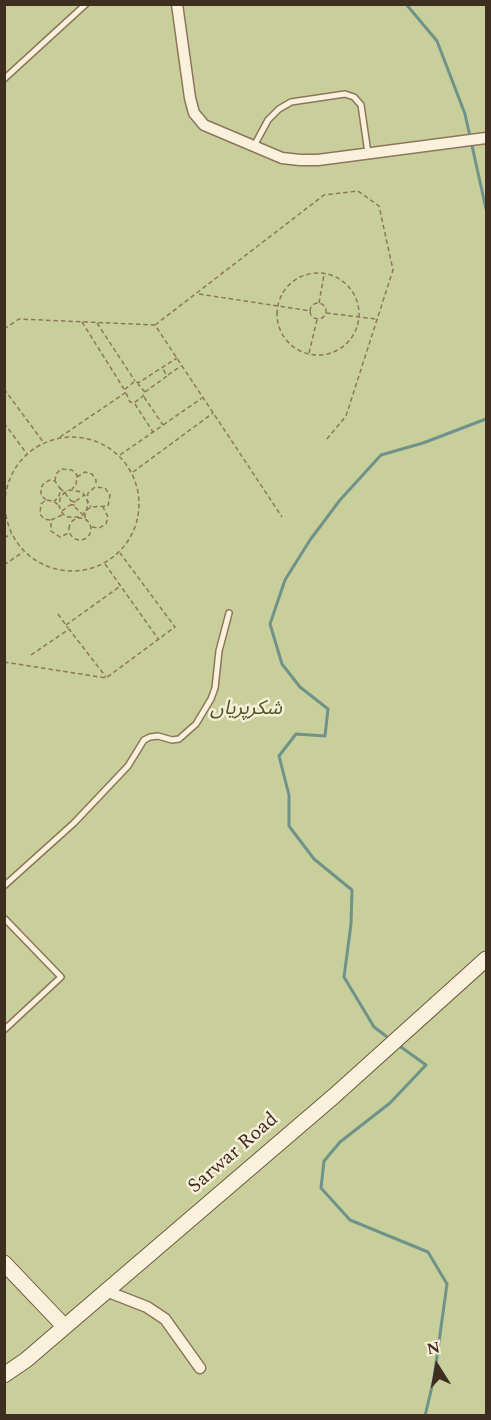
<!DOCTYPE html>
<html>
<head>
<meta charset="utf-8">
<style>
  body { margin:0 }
  #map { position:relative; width:491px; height:1420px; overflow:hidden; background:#f0e4c8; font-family:Spectral,serif }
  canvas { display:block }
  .frame { position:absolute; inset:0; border:6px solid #3d2e20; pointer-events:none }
  .north { position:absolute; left:407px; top:1336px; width:60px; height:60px; -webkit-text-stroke:4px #f7eed8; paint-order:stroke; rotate:349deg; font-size:16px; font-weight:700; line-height:24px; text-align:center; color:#3d2e20 }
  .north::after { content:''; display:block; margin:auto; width:21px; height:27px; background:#3d2e20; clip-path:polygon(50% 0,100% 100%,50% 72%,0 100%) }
</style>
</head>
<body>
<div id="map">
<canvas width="491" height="1420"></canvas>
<div class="frame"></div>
<div class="north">N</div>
</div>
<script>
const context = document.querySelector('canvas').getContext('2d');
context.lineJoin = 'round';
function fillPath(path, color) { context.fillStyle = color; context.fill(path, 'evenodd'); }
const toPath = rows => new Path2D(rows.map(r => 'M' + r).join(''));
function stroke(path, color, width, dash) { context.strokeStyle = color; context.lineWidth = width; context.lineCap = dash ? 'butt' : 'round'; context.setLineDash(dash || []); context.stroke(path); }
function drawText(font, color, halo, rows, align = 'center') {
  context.font = font + ' Spectral,"Noto Sans Arabic",serif'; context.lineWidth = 5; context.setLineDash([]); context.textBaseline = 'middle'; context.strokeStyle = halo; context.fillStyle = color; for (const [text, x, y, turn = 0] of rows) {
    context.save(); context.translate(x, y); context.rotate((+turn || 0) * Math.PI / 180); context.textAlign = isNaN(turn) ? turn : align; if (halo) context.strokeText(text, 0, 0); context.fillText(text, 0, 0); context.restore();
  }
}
const green = toPath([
  [5,5,486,5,486,1415,5,1415]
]);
const stream = toPath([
  [406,4,437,41,465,114,486,209],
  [386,1036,374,1027,344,977,351,924,352,890,314,859,289,826,289,795,279,756,296,734,325,736,328,709,300,687,282,664,270,624,285,580,310,540,340,500,381,455,423,443,486,419],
  [401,1047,426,1065,390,1103,340,1142,324,1161,321,1188,350,1220,428,1252,447,1284,434,1378,425,1416]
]);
const path = toPath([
  '277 314a41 41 0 1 1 82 0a41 41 0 1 1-82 0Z',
  [199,294,311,311],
  [319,303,324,275],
  '310 311a8 8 0 1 1 16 0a8 8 0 1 1-16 0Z',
  [326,313,376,319],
  [82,322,124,389],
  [97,323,135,381],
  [155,325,324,195,358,191,379,206,393,270,346,416,326,440],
  [4,329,19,319,155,325,282,517],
  [309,353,317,320],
  [168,375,181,366],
  [4,389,44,443],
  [145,392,167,376,162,367],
  [126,393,130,402,134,403,143,396,145,392,138,384],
  [144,397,163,425],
  [135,404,153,432],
  [4,423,27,454],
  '5 504a67 67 0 1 1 134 0a67 67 0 1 1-134 0Z',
  [60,437,125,393,124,390,135,381,138,383,177,358],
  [120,455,202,398],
  [133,472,213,413],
  [77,477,85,472,92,474,96,480,96,486],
  [55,481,56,474,61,469,72,470,77,475,76,485,72,489],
  [60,488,63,491,67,491],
  [65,493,71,501],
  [46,500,41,495,41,488,44,483,50,480,55,481,61,490,58,498,54,501],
  [71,501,75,502,75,505,71,505,71,501],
  [76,501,84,495],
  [75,507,82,514],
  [62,511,70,505],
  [62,515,51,520,51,531,60,537,69,533],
  '69 529a11 11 0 1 1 22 0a11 11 0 1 1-22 0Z',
  [85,518,85,515,86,511,87,508,88,504,86,497,82,492,70,490,64,493,60,499,59,506,63,514,68,517,78,517,83,515,84,513,88,509,91,507,108,506,110,495,105,488,95,487,88,493,87,500,91,507],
  [50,520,44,519,40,514,41,504,46,500,54,501,59,506],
  [92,527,99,528,106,524,108,517,103,507],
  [4,538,11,534],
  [105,564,159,640],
  [4,565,23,552],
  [58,614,68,628],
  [66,625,119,587],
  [31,655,69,629,106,677],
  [4,662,106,678,175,627,120,553]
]);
const lane = toPath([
  [4,79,86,4],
  [254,146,268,120,279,109,291,102,345,94,354,97,361,105,368,153],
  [4,886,74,823,128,766,144,740,150,737,158,736,172,740,179,739,196,724,211,699,215,688,219,651,229,613],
  [4,918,61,977,4,1030]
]);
const street = toPath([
  [177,4,190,98,194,113,204,125,282,158,300,160,318,160,486,138],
  [106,1291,147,1307,165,1319,200,1368]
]);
const secondary = toPath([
  [4,1263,64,1326],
  [4,1375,26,1360,334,1096,486,959]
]);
const parkNames = [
  ["شکرپریاں",246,710]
];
const streetNames = [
  ["Sarwar Road",234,1154,-41]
];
fillPath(green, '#c9cf9b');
stroke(stream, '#6f938a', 3);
stroke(lane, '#8d765c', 8);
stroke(street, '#8d765c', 13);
stroke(secondary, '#6f573f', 17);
stroke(path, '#8d765c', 1.5, [4.5, 3]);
stroke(lane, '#faf1dc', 5);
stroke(street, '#faf1dc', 10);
stroke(secondary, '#faf1dc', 15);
drawText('italic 20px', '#4d5a26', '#f7eed8', parkNames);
drawText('20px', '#3d2e20', '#f7eed8', streetNames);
</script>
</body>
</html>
